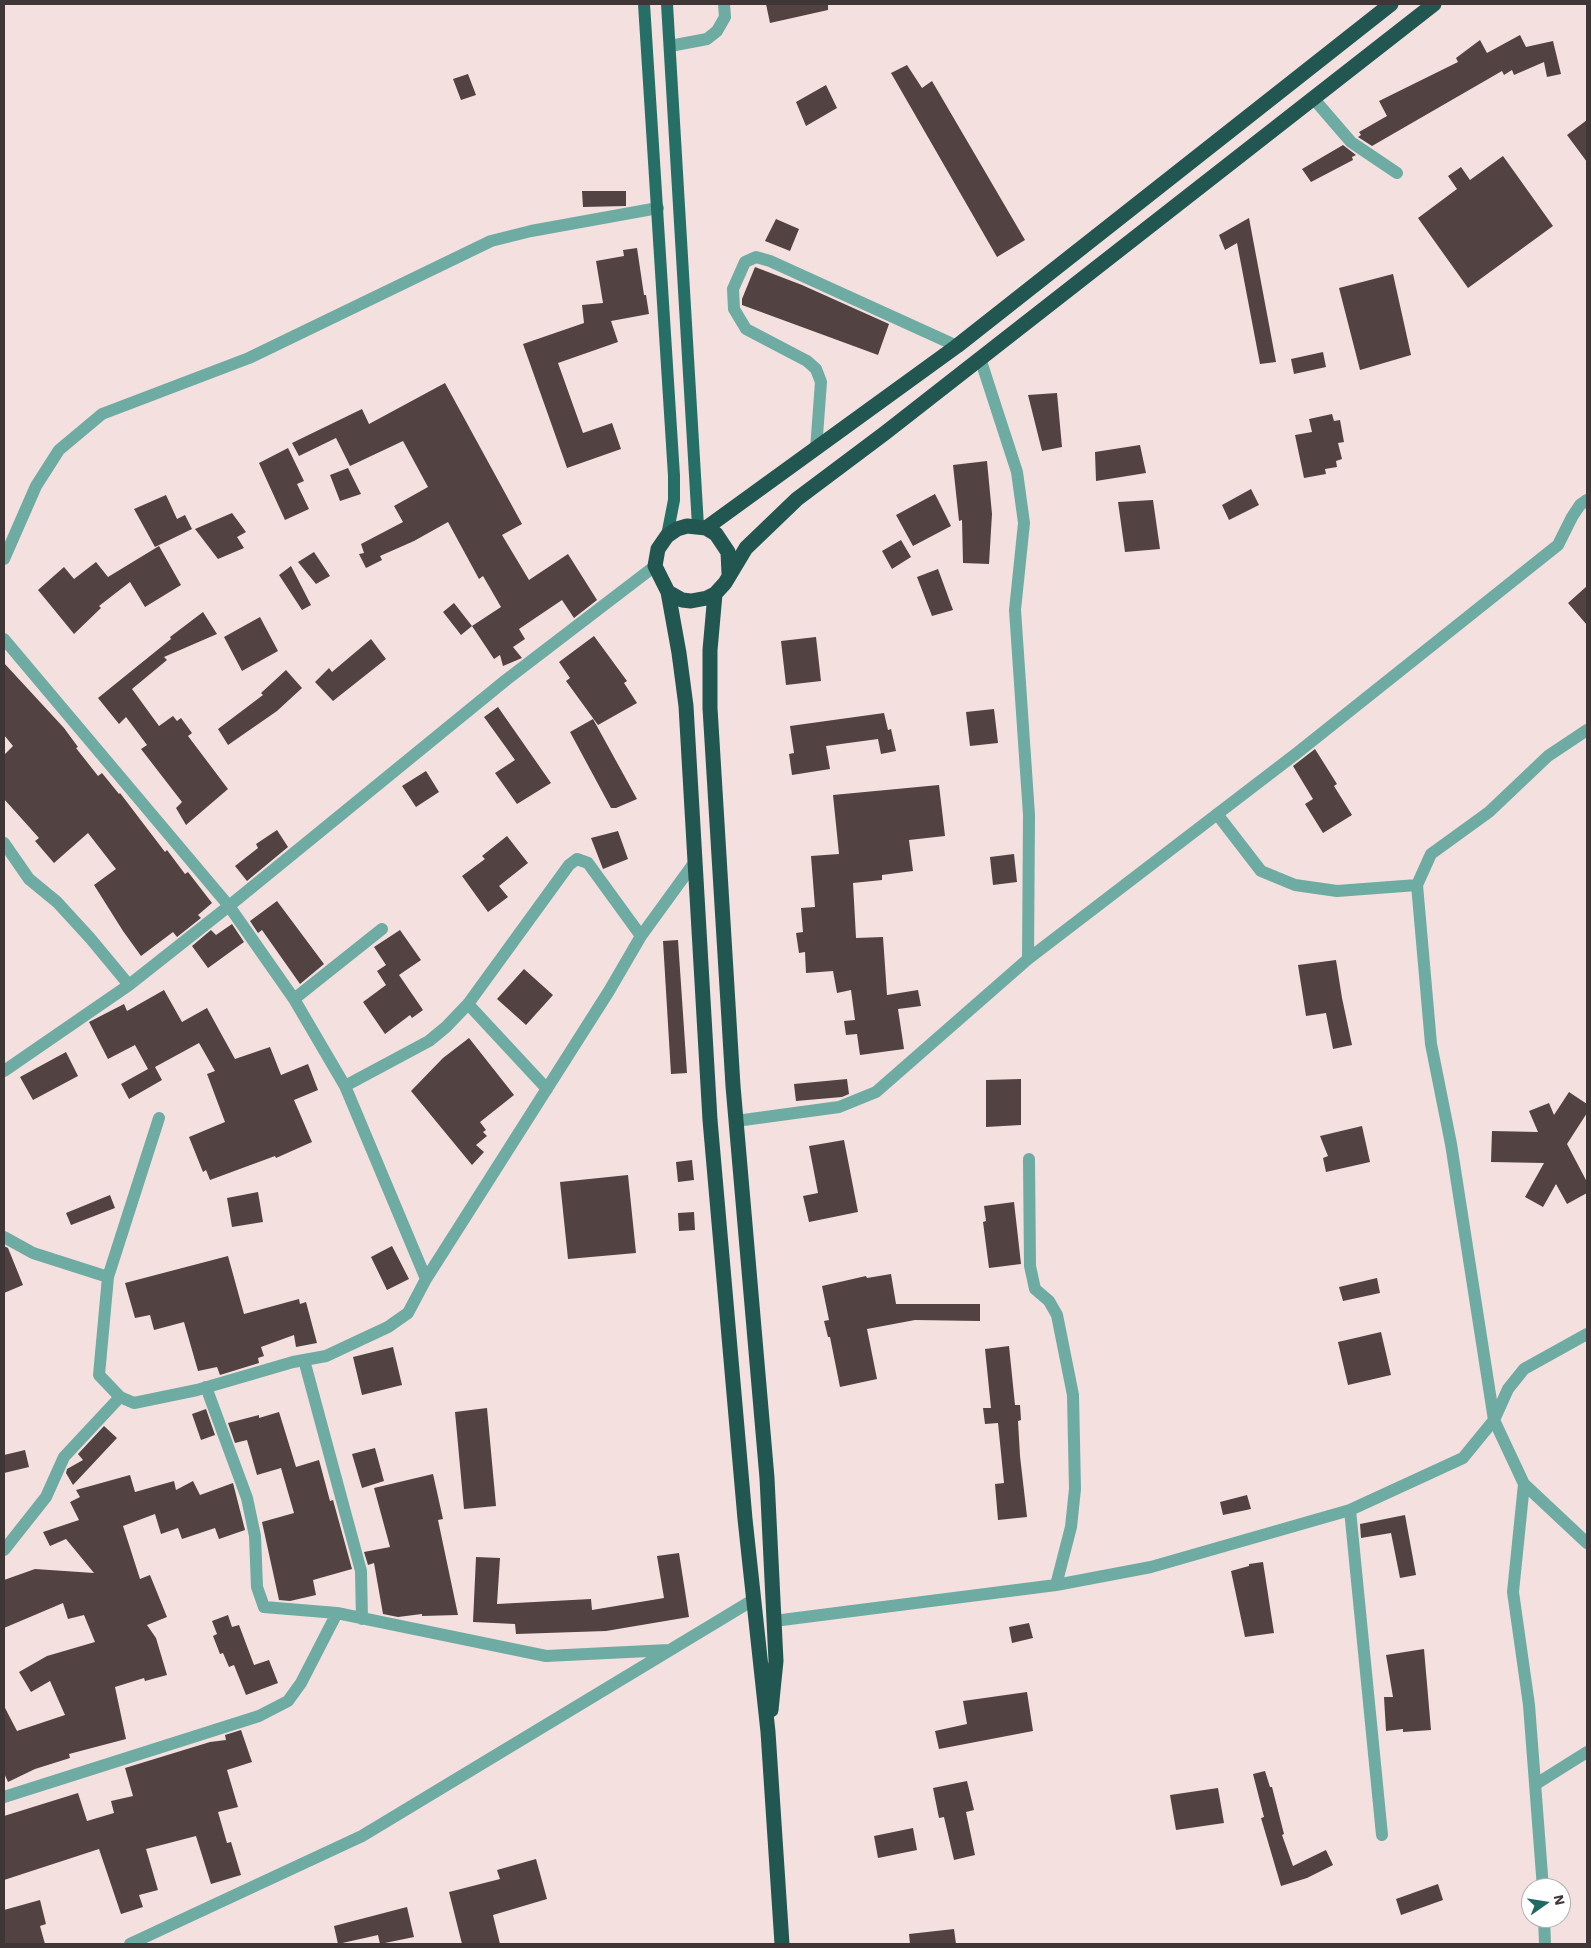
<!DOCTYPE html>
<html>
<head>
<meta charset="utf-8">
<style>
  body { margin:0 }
  #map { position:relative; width:1591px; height:1948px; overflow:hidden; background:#f5e0e0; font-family:"Work Sans",sans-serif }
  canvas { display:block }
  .frame { position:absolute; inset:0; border:5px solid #3f3737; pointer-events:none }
  .north { position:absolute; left:1521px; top:1878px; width:50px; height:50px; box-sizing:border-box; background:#fff; border:1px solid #b2afaf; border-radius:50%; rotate:77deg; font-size:14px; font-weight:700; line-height:20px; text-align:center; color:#3f3737 }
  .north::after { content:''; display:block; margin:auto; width:18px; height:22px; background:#216a63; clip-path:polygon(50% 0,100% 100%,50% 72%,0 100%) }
</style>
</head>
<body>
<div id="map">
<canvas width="1591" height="1948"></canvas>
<div class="frame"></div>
<div class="north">N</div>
</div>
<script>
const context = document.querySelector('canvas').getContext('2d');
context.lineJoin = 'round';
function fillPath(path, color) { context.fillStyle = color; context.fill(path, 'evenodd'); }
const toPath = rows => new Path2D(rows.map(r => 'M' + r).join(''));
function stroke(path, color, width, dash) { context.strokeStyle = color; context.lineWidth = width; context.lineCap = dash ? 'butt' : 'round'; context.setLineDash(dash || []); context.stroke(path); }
const building = toPath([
  [766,4,828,4,828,10,770,23],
  [1520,35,1526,47,1553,41,1561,74,1547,77,1544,62,1514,75,1512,70,1504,75,1502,71,1372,146,1358,137,1361,135,1359,132,1387,116,1379,101,1458,62,1456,58,1480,40,1487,53],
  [907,65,922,88,932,81,1025,240,997,257,891,73],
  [468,74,476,95,461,100,453,79],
  [826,85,837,108,806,126,796,102],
  [1587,120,1587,162,1567,135],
  [1343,145,1356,155,1352,157,1353,160,1311,182,1302,169],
  [1503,156,1553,226,1468,288,1418,218,1457,189,1448,176,1461,167,1470,180],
  [582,191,626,191,626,206,583,207],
  [1249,218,1276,362,1260,364,1237,243,1225,250,1219,235],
  [776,219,799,229,790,251,765,241],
  [637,248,644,295,646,295,649,314,611,321,618,342,558,363,583,433,612,423,621,449,567,468,523,344,584,323,582,305,603,303,596,261,624,256,623,250],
  [755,267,802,285,889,324,878,355,742,305,742,299],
  [1393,274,1411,355,1360,370,1339,288],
  [1323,352,1326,367,1294,374,1291,359],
  [445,383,522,524,502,535,529,580,568,554,597,600,574,618,562,600,519,629,525,639,513,647,522,658,503,666,500,655,494,659,472,626,501,607,483,576,479,579,448,522,414,541,380,556,382,560,366,568,359,554,364,553,361,544,403,522,394,506,428,487,403,441,350,466,336,438,299,456,292,443,362,409,369,424],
  [1057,393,1062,447,1042,451,1028,395],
  [1332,414,1334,421,1340,420,1344,442,1338,443,1342,459,1336,461,1337,467,1325,469,1326,474,1304,478,1295,435,1312,432,1309,419],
  [1140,445,1146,473,1096,481,1095,452],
  [288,448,304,481,297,484,309,509,285,520,259,463],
  [987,461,992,514,989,564,963,563,962,520,959,521,953,465],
  [348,468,361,494,340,501,330,475],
  [1251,489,1259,505,1229,520,1222,505],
  [935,494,951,526,913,546,896,515],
  [166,495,177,519,185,515,192,529,155,547,134,509],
  [1153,500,1160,549,1125,552,1118,502],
  [232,513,246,532,237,537,244,548,218,559,195,529],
  [901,540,911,557,892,569,882,551],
  [159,546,181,585,145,607,130,582,99,606,101,608,74,634,38,590,64,567,74,579,96,562,108,577],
  [314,552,330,576,316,584,298,562],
  [291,566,311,605,302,610,279,575],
  [938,569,953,610,932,616,917,577],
  [1587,586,1587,625,1568,603],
  [454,603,472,626,461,635,443,612],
  [203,612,217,634,164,657,167,660,132,689,159,726,173,716,177,721,181,718,192,733,188,736,228,789,186,825,176,808,182,802,141,749,147,745,126,717,119,724,98,698,171,639,170,637],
  [260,617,278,651,242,671,224,637],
  [594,636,627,681,624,683,637,703,598,725,566,681,570,678,559,662],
  [816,637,821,681,786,685,781,641],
  [371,639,386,659,333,701,315,682,329,668,332,672],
  [4,663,64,728,78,747,76,748,98,776,102,773,119,794,120,793,165,852,167,850,185,874,188,872,212,903,198,915,201,918,177,937,173,932,141,956,123,931,94,885,116,869,88,833,54,863,35,841,39,838,4,799,4,755,13,746,4,735],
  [286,670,302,688,277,711,228,745,218,729,263,695,261,693],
  [498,707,551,783,517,804,495,773,515,760,484,717],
  [994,709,998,743,970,746,966,712],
  [884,713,888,730,891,729,896,751,881,754,878,739,826,746,830,769,792,775,789,754,794,753,790,726],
  [593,719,637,799,616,808,611,808,570,732],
  [1315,749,1337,784,1334,786,1352,815,1323,833,1305,804,1313,799,1293,766],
  [426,771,439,792,416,807,402,786],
  [939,785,945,836,909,840,913,871,882,875,882,880,853,883,856,938,883,937,887,995,918,990,921,1006,898,1009,904,1049,860,1055,857,1034,846,1035,844,1021,855,1020,851,990,837,993,833,971,806,973,805,952,799,953,796,933,803,932,801,908,815,907,811,856,839,854,833,795],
  [277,830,288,847,247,881,235,866,258,848,256,844],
  [618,831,628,859,603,869,591,838],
  [507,836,528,863,499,886,508,897,488,912,462,876,485,859,482,856],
  [1014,854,1017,882,993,885,990,857],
  [277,901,324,964,300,984,262,930,258,933,250,921],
  [232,924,244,942,208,968,192,946,211,930,216,935],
  [400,930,421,960,399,975,423,1010,412,1018,410,1015,385,1034,363,1002,386,985,377,971,386,965,374,947],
  [678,940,687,1073,671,1074,663,941],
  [1336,960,1342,998,1352,1045,1333,1049,1326,1013,1306,1016,1298,965],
  [524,969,553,995,526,1025,497,999],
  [164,990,182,1022,207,1008,235,1059,270,1047,281,1075,308,1064,318,1090,294,1100,312,1142,276,1158,275,1156,210,1180,206,1170,203,1172,189,1137,225,1122,207,1074,215,1071,199,1043,155,1067,162,1080,129,1099,121,1084,148,1069,135,1045,108,1059,89,1022,124,1004,127,1011],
  [469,1038,514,1095,480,1122,486,1130,483,1132,487,1136,476,1145,484,1152,472,1165,411,1091,443,1058],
  [66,1052,78,1076,33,1100,20,1077],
  [847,1079,849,1094,842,1097,796,1101,794,1084],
  [1021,1079,1021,1125,986,1127,986,1080],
  [1569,1092,1587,1104,1587,1113,1567,1144,1587,1182,1587,1193,1567,1204,1556,1184,1543,1207,1525,1197,1544,1163,1491,1162,1492,1131,1538,1132,1529,1111,1549,1103,1554,1115],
  [1362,1126,1370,1162,1326,1172,1323,1158,1328,1156,1320,1136],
  [844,1140,858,1212,809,1222,803,1196,818,1193,809,1146],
  [692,1160,694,1180,678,1182,676,1162],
  [628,1175,636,1253,568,1259,560,1182],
  [258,1192,263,1222,232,1227,227,1198],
  [110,1195,115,1208,71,1225,66,1213],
  [1014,1202,1021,1264,989,1268,983,1222,986,1221,984,1206],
  [694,1212,695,1230,679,1231,678,1213],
  [4,1246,8,1248,23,1285,4,1293],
  [392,1246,409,1279,387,1290,371,1257],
  [228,1256,244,1314,299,1299,300,1304,306,1302,317,1343,296,1347,294,1335,261,1347,264,1356,258,1358,259,1363,220,1375,217,1367,198,1371,184,1322,154,1330,150,1315,135,1318,125,1283],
  [891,1274,896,1304,980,1304,980,1321,915,1320,867,1329,877,1379,840,1387,830,1337,828,1337,824,1321,829,1320,822,1286,866,1276,867,1278],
  [1377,1278,1380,1293,1343,1301,1339,1287],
  [1381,1332,1391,1375,1348,1385,1338,1342],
  [1009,1346,1015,1405,1020,1405,1021,1420,1018,1421,1020,1456,1027,1517,998,1520,995,1484,1004,1483,998,1423,985,1424,983,1408,991,1408,985,1349],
  [393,1347,402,1385,362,1395,353,1357],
  [487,1408,496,1506,464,1509,455,1412],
  [206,1409,215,1435,201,1440,192,1414],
  [279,1412,296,1467,319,1460,330,1501,333,1500,352,1569,313,1580,316,1595,290,1601,279,1600,262,1522,294,1513,281,1468,257,1475,247,1440,235,1443,228,1423,259,1415,259,1418],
  [104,1426,117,1438,73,1485,66,1473,67,1469,83,1460,78,1454],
  [375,1448,384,1481,362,1488,352,1454],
  [25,1450,29,1467,4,1473,4,1455],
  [433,1474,443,1519,438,1520,458,1615,422,1616,422,1614,398,1617,383,1614,374,1563,368,1565,364,1552,390,1547,374,1488],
  [130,1475,135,1492,174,1481,176,1490,193,1481,200,1495,233,1483,245,1530,219,1539,215,1528,182,1539,178,1528,161,1534,155,1514,123,1526,140,1579,150,1575,167,1617,147,1625,156,1638,167,1675,145,1681,144,1678,115,1687,126,1739,69,1754,70,1758,35,1769,8,1782,4,1773,4,1706,17,1731,65,1715,50,1681,31,1692,19,1672,47,1656,95,1642,84,1615,68,1619,63,1603,4,1628,4,1580,35,1569,94,1573,66,1539,50,1546,43,1532,79,1520,70,1502,80,1497,76,1490],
  [1247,1495,1251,1509,1223,1515,1220,1502],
  [1405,1515,1416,1575,1400,1578,1391,1533,1361,1538,1360,1524],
  [679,1553,689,1617,606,1631,516,1634,515,1624,473,1622,476,1557,500,1558,497,1604,591,1599,592,1610,664,1598,657,1556],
  [1263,1562,1274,1633,1245,1637,1231,1571,1249,1566,1249,1564],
  [228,1615,232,1627,239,1625,254,1665,269,1660,278,1683,246,1695,234,1665,229,1667,223,1653,220,1654,213,1636,217,1634,212,1621],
  [1029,1623,1033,1638,1012,1643,1009,1627],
  [1424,1649,1431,1730,1403,1732,1403,1729,1386,1731,1384,1697,1393,1697,1386,1655],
  [1027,1692,1033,1731,939,1749,935,1731,967,1724,963,1701],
  [241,1730,252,1762,227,1770,238,1807,218,1812,227,1843,231,1842,241,1875,211,1884,196,1836,146,1849,158,1890,139,1895,143,1907,121,1914,99,1849,4,1880,4,1816,78,1793,87,1821,114,1813,111,1801,133,1796,125,1768,210,1742,226,1740,225,1735],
  [1265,1771,1270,1787,1272,1787,1284,1834,1282,1835,1293,1866,1326,1850,1333,1865,1307,1878,1281,1886,1261,1818,1264,1817,1253,1774],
  [967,1781,974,1810,966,1812,975,1855,954,1860,944,1817,939,1818,933,1788],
  [1218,1788,1224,1823,1176,1830,1170,1795],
  [913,1828,917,1850,878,1858,874,1836],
  [536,1859,547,1899,493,1915,500,1944,462,1944,449,1892,500,1879,497,1870],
  [1438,1884,1443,1900,1401,1915,1396,1899],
  [40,1900,46,1924,40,1926,45,1944,4,1944,4,1910],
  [407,1907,414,1937,380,1944,378,1935,338,1944,334,1926],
  [954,1929,956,1944,910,1944,909,1934]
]);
const minor = toPath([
  [670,46,707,39,717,31,725,17,724,4],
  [1313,98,1351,142,1397,173],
  [980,358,1017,472,1024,523,1015,610,1029,815,1028,959],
  [816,449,821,382,816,369,807,361,746,329,734,309,733,289,745,262,756,257,770,261,957,346],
  [4,559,36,486,59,450,102,414,249,358,491,241,531,231,658,208],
  [4,639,229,906,294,999,345,1086,426,1279],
  [1587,730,1548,756,1489,812,1431,854,1417,885,1431,1044,1451,1144,1494,1420,1524,1484,1587,1543],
  [1217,814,1261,871,1295,885,1337,891,1417,885],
  [4,843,29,879,57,902,90,938,129,985],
  [294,999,382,929],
  [468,1004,547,1089],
  [4,1071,129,985,229,906,506,680,655,566],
  [345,1086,429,1041,446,1027,468,1004,569,865,577,859,588,863,641,936],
  [159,1118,108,1277,99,1375,120,1397,134,1403,197,1390,293,1362,326,1356,388,1327,408,1313,426,1279,609,991,641,936,694,863],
  [736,1121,839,1107,876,1092,1028,959,1297,753,1558,545,1572,517,1580,505,1587,500],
  [1029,1159,1030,1266,1035,1289,1049,1301,1057,1315,1073,1395,1075,1489,1071,1527,1056,1585],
  [4,1237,33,1253,108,1277],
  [304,1360,361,1571,362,1619],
  [206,1387,247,1498,255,1536,257,1587,264,1607,337,1613,546,1656,669,1650],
  [1524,1484,1513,1592,1529,1705,1543,1888],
  [1350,1510,1382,1835],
  [4,1550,46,1497,64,1457,120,1397],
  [774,1621,1056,1585,1151,1567,1350,1510,1463,1458,1494,1420,1508,1389,1524,1369,1587,1334],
  [1536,1784,1587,1752],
  [4,1797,259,1716,288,1701,301,1683,337,1613],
  [1544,1918,1545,1944],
  [130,1944,362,1836,753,1600]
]);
const major = toPath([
  [644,4,674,476,674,500,667,536],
  [667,4,698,526]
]);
const highway = toPath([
  [706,528,957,346,1391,4],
  [729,574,728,552,716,534,706,528,687,526,677,529,667,536,658,549,655,566,668,592,682,600,691,601,707,598,715,594,725,583,746,548,797,499,885,433,1434,4],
  [668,592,679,653,686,706,710,1120,745,1519,768,1732,782,1944],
  [715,594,710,650,710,708,733,1086,767,1478,776,1661,771,1710]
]);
fillPath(building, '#524242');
stroke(minor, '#6eaba2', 12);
stroke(major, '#256f67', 12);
stroke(highway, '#225751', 15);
</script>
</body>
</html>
